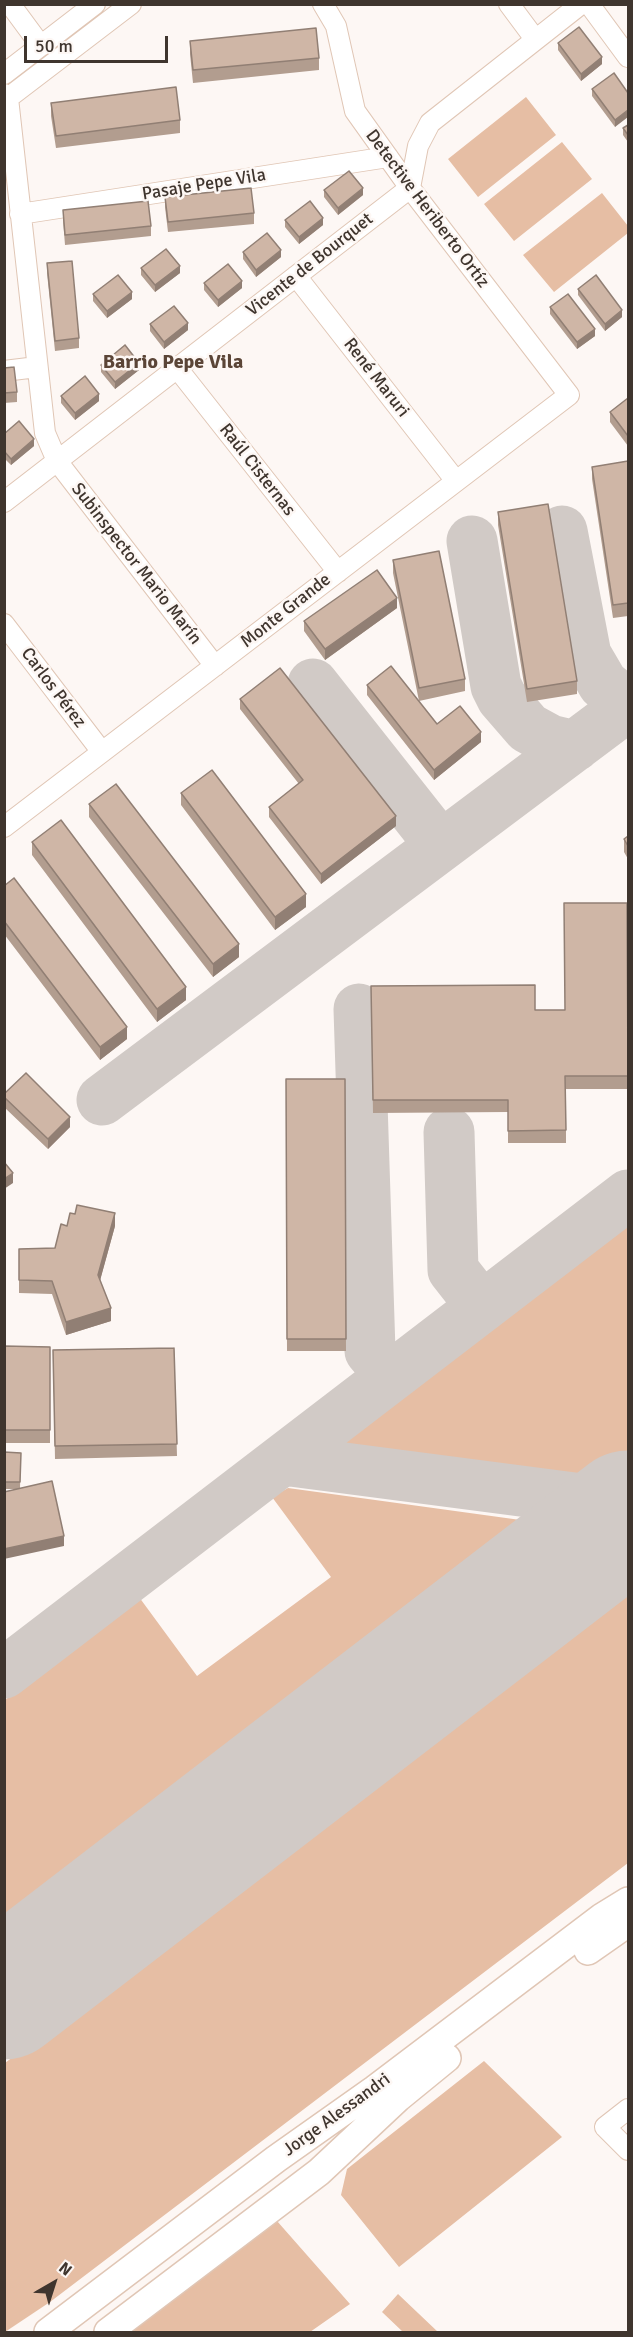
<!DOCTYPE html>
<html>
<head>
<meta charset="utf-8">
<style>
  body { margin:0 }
  #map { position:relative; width:633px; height:2337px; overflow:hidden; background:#fdf7f4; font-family:Signika,sans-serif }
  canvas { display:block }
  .frame { position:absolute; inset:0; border:6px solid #3f352e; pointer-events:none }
  .north { position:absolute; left:24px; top:2253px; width:60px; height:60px; -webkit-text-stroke:4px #fdf7f4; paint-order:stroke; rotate:39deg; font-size:16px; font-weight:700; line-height:24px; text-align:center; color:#3f352e }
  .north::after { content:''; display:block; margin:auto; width:21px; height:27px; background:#3f352e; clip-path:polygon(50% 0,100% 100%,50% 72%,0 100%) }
  .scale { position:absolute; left:24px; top:36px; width:144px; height:27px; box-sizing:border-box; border:3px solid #3f352e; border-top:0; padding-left:8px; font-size:18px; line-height:21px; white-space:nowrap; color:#3f352e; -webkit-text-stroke:4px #fdf7f4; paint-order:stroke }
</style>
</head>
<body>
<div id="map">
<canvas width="633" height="2337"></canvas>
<div class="frame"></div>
<div class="north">N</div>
<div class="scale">50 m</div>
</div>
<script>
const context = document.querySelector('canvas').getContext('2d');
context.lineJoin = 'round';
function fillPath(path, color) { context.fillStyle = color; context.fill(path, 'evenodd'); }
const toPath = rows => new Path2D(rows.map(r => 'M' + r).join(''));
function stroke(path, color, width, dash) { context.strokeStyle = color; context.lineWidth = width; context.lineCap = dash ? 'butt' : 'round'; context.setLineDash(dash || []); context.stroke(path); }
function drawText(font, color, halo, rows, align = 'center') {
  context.font = font + ' Signika,sans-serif'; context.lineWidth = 5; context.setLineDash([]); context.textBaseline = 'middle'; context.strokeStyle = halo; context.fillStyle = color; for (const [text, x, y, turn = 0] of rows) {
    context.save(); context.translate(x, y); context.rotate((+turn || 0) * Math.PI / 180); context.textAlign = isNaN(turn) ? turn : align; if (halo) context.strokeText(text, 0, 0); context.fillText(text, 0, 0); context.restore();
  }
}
const green = toPath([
  [526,97,556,135,478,197,448,159],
  [562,142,592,179,514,241,484,204],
  [602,193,628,226,628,233,554,292,523,255],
  [628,1220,628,1471,568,1486,351,1461,341,1455,338,1441],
  [288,1488,535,1522,544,1530,545,1537,5,1952,5,1700,139,1597,197,1676,331,1577,272,1497],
  [628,1583,628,1863,50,2302,5,2332,5,2063],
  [484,2061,562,2137,399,2267,341,2195,347,2169],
  [277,2221,350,2304,310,2332,129,2332],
  [398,2294,438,2332,403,2332,382,2312]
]);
const taxiway = toPath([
  [562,531,586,655,603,684,628,704],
  [472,541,496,686,502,698,528,728,550,740,575,746],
  [313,684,441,846],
  [359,1009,370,1351,391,1376],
  [102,1100,628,706],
  [449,1132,453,1270,482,1307],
  [283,1460,628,1505],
  [4,1673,628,1195]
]);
const runway = toPath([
  [4,1995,628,1515]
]);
const street = toPath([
  [10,4,41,46],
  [509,4,535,39],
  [589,4,628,57],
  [4,74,95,4],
  [4,94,8,98,45,433,57,461,215,666],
  [4,101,131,4],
  [20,214,388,157],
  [296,276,456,481],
  [177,368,338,572],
  [4,371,37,367],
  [4,502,410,188,418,146,430,123,581,4],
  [4,624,102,752],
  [4,827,569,395,410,188,355,111,336,26,323,4],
  [628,2109,605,2127,628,2150]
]);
const secondary = toPath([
  [588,1951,628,1923],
  [48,2332,276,2159,375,2089,602,1917,628,1901],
  [108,2332,319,2172,398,2098,447,2058]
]);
const wall = toPath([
  [190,41,319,58,319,70,193,83,190,54],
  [558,43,602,64,581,81,558,50],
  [592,89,628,93,615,127,592,96],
  [51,103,180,120,180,133,56,148,51,116],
  [628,125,628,142,623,135,623,128],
  [324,190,363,195,338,215,324,197],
  [165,197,254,213,254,224,168,232,165,207],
  [63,210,151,226,151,236,65,245,63,220],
  [285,220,323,225,299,244,285,227],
  [243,252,281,257,256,277,243,259],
  [47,263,79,338,79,348,55,351,47,273],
  [141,268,180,273,155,292,141,275],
  [204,283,242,288,218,307,204,290],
  [578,289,622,317,605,331,578,295],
  [93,294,132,299,107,318,93,301],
  [550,307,595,336,577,349,550,314],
  [150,324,188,330,164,349,150,331],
  [101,365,139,370,115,389,101,372],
  [4,368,17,392,17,402,4,403],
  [61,396,99,401,75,420,61,403],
  [628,398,628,446,610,422,610,412],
  [4,434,34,446,11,465,4,458],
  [628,461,628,616,613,618,592,479,592,467],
  [498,512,577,681,577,694,527,702,498,525],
  [393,560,465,679,465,691,419,701,393,573],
  [397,608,325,660,304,631,304,621],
  [367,685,437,724,481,742,434,780,367,695],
  [240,699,396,826,321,884,269,817,269,807,299,784,240,709],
  [181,793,306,907,275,930,181,805],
  [89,804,239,957,213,977,89,817],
  [628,836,628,859,624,852,624,839],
  [32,842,186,1000,157,1022,32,855],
  [4,886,127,1039,100,1060,4,934],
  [627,903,628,1089,566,1089,566,1143,508,1143,508,1112,373,1113,371,986,535,1010,565,1010],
  [286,1079,345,1079,346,1351,287,1351],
  [4,1094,70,1127,48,1149,4,1107],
  [115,1226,100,1280,111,1321,66,1335,52,1294,19,1293,19,1249,55,1248],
  [4,1346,50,1347,50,1443,4,1443],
  [174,1348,177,1456,55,1459,53,1350],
  [4,1452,21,1453,20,1488,64,1546,16,1489,4,1489]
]);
const shadedWall = toPath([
  [602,57,602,64,581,81,581,74],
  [628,110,628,117,615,127,615,120],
  [363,188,363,195,338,215,338,208],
  [323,218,323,225,299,244,299,237],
  [281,250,281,257,256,277,256,270],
  [180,266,180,273,155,292,155,285],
  [242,281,242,288,218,307,218,300],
  [132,292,132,299,107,318,107,311],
  [622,310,622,317,605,331,605,324],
  [188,323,188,330,164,349,164,342],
  [595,329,595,336,577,349,577,342],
  [139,363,139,370,115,389,115,382],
  [99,394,99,401,75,420,75,413],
  [34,439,34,446,11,465,11,459],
  [397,598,397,608,325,660,325,649],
  [481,732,481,742,434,780,434,770],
  [396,816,396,826,321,884,321,874],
  [306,894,306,907,275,930,275,917],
  [239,944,239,957,213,977,213,964],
  [186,987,186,1000,157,1022,157,1009],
  [127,1027,127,1039,100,1060,100,1047],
  [70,1117,70,1127,48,1149,48,1139],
  [13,1173,13,1183,4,1189,4,1179],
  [115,1213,115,1226,98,1288,98,1275],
  [111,1308,111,1321,66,1335,66,1322],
  [64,1536,64,1546,4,1559,4,1549]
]);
const building = toPath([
  [579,27,602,57,581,74,558,43,579,27],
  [316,28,319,58,193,70,190,41,316,28],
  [614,73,628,93,628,110,615,120,592,89,614,73],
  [176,87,180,120,56,136,51,103,176,87],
  [628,125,628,135,623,128,628,125],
  [349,171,363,188,338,208,324,190,349,171],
  [251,188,254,213,168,222,165,197,251,188],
  [148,201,151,226,65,235,63,210,148,201],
  [310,201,323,218,299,237,285,220,310,201],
  [267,233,281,250,256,270,243,252,267,233],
  [166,249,180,266,155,285,141,268,166,249],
  [72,261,79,338,55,341,47,263,72,261],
  [228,264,242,281,218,300,204,283,228,264],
  [118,275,132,292,107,311,93,294,118,275],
  [596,275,622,310,605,324,578,289,596,275],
  [568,294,595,329,577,342,550,307,568,294],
  [174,306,188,323,164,342,150,324,174,306],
  [125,345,139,363,115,382,101,365,125,345],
  [14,367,17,392,4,393,4,368,14,367],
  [85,376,99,394,75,413,61,396,85,376],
  [628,398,628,436,610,412,628,398],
  [19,421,34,439,11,459,4,451,4,434,19,421],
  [628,461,628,603,613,605,592,467,628,461],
  [548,504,577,681,527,689,498,512,548,504],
  [439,551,465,679,419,688,393,560,439,551],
  [377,570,397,598,325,649,304,621,377,570],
  [391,666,437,724,460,706,481,732,434,770,367,685,391,666],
  [280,668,396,816,321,874,269,807,303,780,240,699,280,668],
  [212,770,306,894,275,917,181,793,212,770],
  [116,784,239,944,213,964,89,804,116,784],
  [61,820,186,987,157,1009,32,842,61,820],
  [628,836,628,846,624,839,628,836],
  [14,878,127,1027,100,1047,4,921,4,886,14,878],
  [564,903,627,903,628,1076,565,1076,566,1130,508,1131,508,1100,373,1100,371,986,535,985,535,1010,565,1010,564,903],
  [26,1073,70,1117,48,1139,4,1097,4,1094,26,1073],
  [286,1079,345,1079,346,1339,287,1339,286,1079],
  [4,1162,13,1173,4,1179,4,1162],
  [77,1205,115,1213,98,1275,111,1308,66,1322,52,1281,19,1280,19,1249,55,1248,61,1224,67,1226,70,1213,75,1214,77,1205],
  [4,1346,50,1347,50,1430,4,1430,4,1346],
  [174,1348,177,1444,55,1446,53,1350,174,1348],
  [4,1452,21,1453,20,1482,4,1482,4,1452],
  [52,1481,64,1536,4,1549,4,1492,52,1481]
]);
const streetNames = [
  ["Pasaje Pepe Vila",204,185,-9],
  ["Detective Heriberto Ortíz",427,209,53],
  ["Vicente de Bourquet",310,265,-38],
  ["René Maruri",376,378,52],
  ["Raúl Cisternas",257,470,52],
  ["Subinspector Mario Marín",136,564,52],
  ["Monte Grande",286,611,-38],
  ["Carlos Pérez",53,688,53],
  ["Jorge Alessandri",337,2115,-36]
];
const neighbourhoodNames = [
  ["Barrio Pepe Vila",173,363]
];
fillPath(green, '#e6bea4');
stroke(taxiway, '#d1cac6', 51);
stroke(runway, '#d1cac6', 129);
stroke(street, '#e0c6b5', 22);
stroke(secondary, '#e0c6b5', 30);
stroke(street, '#fff', 20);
stroke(secondary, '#fff', 27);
fillPath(wall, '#b29d8f');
fillPath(shadedWall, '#917f74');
fillPath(building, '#cfb6a6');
stroke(building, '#917f74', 1.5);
drawText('18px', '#3f352e', '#fdf7f4', streetNames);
drawText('bold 20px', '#5b4537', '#fdf7f4', neighbourhoodNames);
</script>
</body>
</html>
